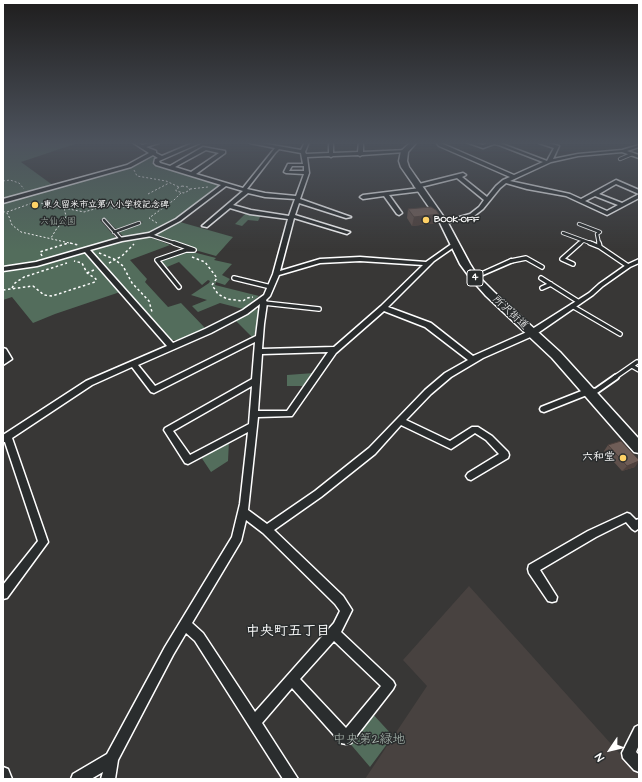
<!DOCTYPE html>
<html>
<head>
<meta charset="utf-8">
<style>
  body { margin:0 }
  #map { position:relative; width:642px; height:782px; overflow:hidden; background:#383736; font-family:"Architects Daughter",sans-serif }
  canvas { display:block }
  .frame { position:absolute; inset:0; border:4px solid #fff; pointer-events:none }
  .north { position:absolute; left:590px; top:730px; width:40px; height:40px; -webkit-text-stroke:3px #2a2d2e; paint-order:stroke; rotate:235deg; font-size:11px; font-weight:700; line-height:16px; text-align:center; color:#fff }
  .north::after { content:''; display:block; margin:auto; width:14px; height:18px; background:#fff; clip-path:polygon(50% 0,100% 100%,50% 72%,0 100%) }
</style>
</head>
<body>
<div id="map">
<canvas width="642" height="782"></canvas>
<div class="frame"></div>
<div class="north">N</div>
</div>
<script>
const context = document.querySelector('canvas').getContext('2d');
context.lineJoin = 'round';
function fillPath(path, color) { context.fillStyle = color; context.fill(path, 'evenodd'); }
const toPath = rows => new Path2D(rows.map(r => 'M' + r).join(''));
function stroke(path, color, width, dash) { context.strokeStyle = color; context.lineWidth = width; context.lineCap = dash ? 'butt' : 'round'; context.setLineDash(dash || []); context.stroke(path); }
function drawText(font, color, halo, rows, align = 'center') {
  context.font = font + ' "Architects Daughter","Klee One",sans-serif'; context.lineWidth = 3; context.setLineDash([]); context.textBaseline = 'middle'; context.strokeStyle = halo; context.fillStyle = color; for (const [text, x, y, turn = 0] of rows) {
    context.save(); context.translate(x, y); context.rotate((+turn || 0) * Math.PI / 180); context.textAlign = isNaN(turn) ? turn : align; if (halo) context.strokeText(text, 0, 0); context.fillText(text, 0, 0); context.restore();
  }
}
const built = toPath([
  [469,586,639,775,639,779,365,779,427,686,403,660]
]);
const green = toPath([
  [3,142,81,142,21,162,54,186,3,200],
  [151,156,157,157,152,163,219,185,203,199,176,219,158,227,149,234,123,236,119,232,120,231,143,222,139,221,117,229,115,228,105,218,100,220,116,238,115,239,38,262,5,266,3,263,3,202,116,171],
  [247,212,261,215,258,221,248,220,242,226,235,224],
  [180,222,233,237,216,256,195,250,196,249,157,235,157,233,160,231],
  [150,237,170,245,130,260,147,279,145,282,168,307,181,303,206,329,177,340,172,340,92,252,94,250,121,241],
  [185,252,193,252,216,258,214,260,232,264,222,275,230,279,225,285,216,282,215,285,259,296,243,309,220,303,198,312,192,306,207,300,191,295,209,283,210,281,208,280,202,285,179,262,167,267,162,262,163,260],
  [82,254,86,254,120,292,55,314,33,323,12,297,3,300,3,270,38,266],
  [255,309,259,310,255,333,253,338,235,320],
  [314,373,305,386,287,386,287,375],
  [229,441,228,461,211,472,201,457],
  [370,711,393,736,370,767,347,740]
]);
const pathFar1 = toPath([
  [134,170,137,176,166,181,179,187],
  [3,181,10,180,19,183,24,189],
  [182,186,188,187,190,190,184,193,176,191,176,189,182,186],
  [190,189,208,187],
  [148,194,169,183],
  [97,200,106,204],
  [123,202,127,205,123,208,112,208,112,205,115,203,123,202],
  [126,206,154,207,170,202],
  [64,208,84,212,98,208,109,202,114,204],
  [3,211,8,214,12,225,21,232,74,244],
  [7,212,35,202,64,208,66,216,64,222,57,228,51,238],
  [157,223,149,218,174,200,181,193],
  [65,244,69,243]
]);
const path = toPath([
  [70,243,78,245],
  [99,253,114,259,123,266,132,283,149,301,152,312],
  [42,256,40,252,68,243],
  [192,257,205,262,217,278,212,285,218,294,227,299,243,301,247,298,253,297],
  [109,263,122,256,134,244],
  [87,273,94,270],
  [12,288,15,283,24,277,67,263],
  [3,290,33,286,44,295,52,296,95,282,96,279,87,273,82,263,74,261]
]);
const serviceFar2 = toPath([
  [620,159,632,154],
  [104,220,121,239],
  [579,224,600,232,597,234,599,244],
  [114,232,139,223],
  [563,233,593,244],
  [150,235,177,244],
  [579,244,583,241]
]);
const serviceFar1 = toPath([
  [174,243,194,250,186,250,157,260,179,287],
  [590,243,600,247],
  [599,243,600,247,628,266],
  [511,261,526,258,542,267],
  [573,264,562,259,580,243],
  [234,278,271,287],
  [541,278,579,302],
  [542,288,551,284],
  [264,303,319,309],
  [572,306,620,334],
  [632,366,639,370],
  [614,378,637,362]
]);
const service = toPath([
  [591,391,596,391,616,377]
]);
const minor = toPath([
  [132,142,137,142,142,145,154,142,159,142,159,143,146,147,156,151,156,153,162,156,195,142,200,142,200,143,159,161,160,163,170,166,203,147,225,151,225,153,196,174,243,188,275,148,250,143,248,142,255,142,301,150,305,142,309,142,305,152,306,154,329,153,329,142,333,142,333,153,358,152,359,142,363,142,363,152,407,150,407,151,405,152,362,155,360,156,358,155,333,156,331,157,329,156,307,157,309,173,300,199,351,217,346,218,299,203,295,215,350,232,347,234,294,218,280,271,320,259,360,257,426,262,453,243,457,243,457,245,434,261,388,307,431,323,473,356,529,331,589,293,599,284,626,265,639,259,639,263,630,267,603,286,593,295,535,335,483,358,451,377,431,394,406,420,450,441,472,427,478,427,492,436,508,452,509,455,508,458,471,480,468,479,466,476,468,473,499,454,486,440,475,433,451,449,401,425,375,454,321,497,274,530,343,596,352,610,341,632,393,681,395,685,393,689,351,743,346,744,341,743,292,688,262,723,298,779,283,779,195,641,186,633,173,655,118,760,115,779,101,779,103,772,91,779,71,779,73,774,107,754,165,647,232,537,240,504,248,432,188,464,185,463,164,430,165,428,252,379,255,342,154,393,151,392,132,367,92,385,12,438,48,542,7,598,3,599,3,585,38,541,5,442,3,442,3,435,86,381,167,346,85,252,37,266,3,271,3,267,36,262,119,238,149,233,176,219,221,185,156,165,154,163,155,159,158,158,153,155,131,167,3,203,3,199,127,165,149,153,132,142],
  [279,149,301,153,303,164,288,164,284,172,286,173,304,174,296,196,265,193,247,189,275,153,279,149],
  [206,150,219,153,191,172,175,167,206,150],
  [292,166,304,166,304,171,289,171,292,166],
  [226,186,243,191,202,226,207,227,230,208,250,214,288,219,273,274,264,295,243,310,205,329,173,343,90,250,122,241,152,236,180,221,226,186],
  [248,193,265,197,295,199,289,216,251,210,233,205,248,193],
  [360,261,423,265,381,306,334,347,262,349,264,324,267,303,266,300,270,296,279,275,320,263,360,261],
  [260,304,256,336,155,386,138,365,211,333,247,314,260,304],
  [384,311,425,327,468,360,445,373,425,390,369,448,315,491,267,524,248,510,258,417,292,416,336,353,384,311],
  [328,352,287,411,258,411,262,354,328,352],
  [252,386,249,424,190,455,173,431,252,386],
  [246,520,263,533,335,604,340,611,334,623,255,712,203,633,192,623,241,541,246,520],
  [334,641,381,686,346,728,300,679,334,641],
  [436,142,440,142,443,144,514,175,543,162,499,145,494,144,483,148,466,142,471,142,483,145,490,142,497,142,547,161,554,148,539,143,539,142,544,142,559,146,553,159,578,154,622,150,639,145,639,147,627,151,639,155,639,158,622,152,578,156,551,162,510,181,570,194,581,199,616,180,639,190,639,194,616,184,599,194,622,203,639,194,639,198,607,215,566,196,527,189,506,183,500,188,483,209,474,216,442,224,442,222,470,214,479,207,484,200,457,178,417,188,414,186,415,185,463,173,466,175,462,177,487,197,496,186,503,180,510,177,439,146,436,142],
  [595,196,618,205,607,211,585,201,595,196],
  [420,188,422,189,422,191,389,195,402,213,399,215,397,214,384,196,363,199,360,197,363,195,420,188],
  [511,259,514,261,513,262,476,278,472,278,471,277,511,259],
  [3,348,6,349,12,359,3,365,3,348],
  [589,388,592,389,593,391,592,393,544,412,541,411,540,409,541,407,589,388],
  [627,513,630,514,636,520,639,519,638,529,635,531,632,529,626,522,596,537,540,570,557,597,556,601,552,602,548,601,529,573,528,569,529,565,588,531,627,513],
  [639,725,639,745,636,752,639,755,639,772,634,770,623,758,622,753,635,727,639,725],
  [3,767,8,769,12,779,3,779,3,767]
]);
const primary = toPath([
  [411,142,417,142,408,152,407,161,409,167,448,223,470,264,477,275,494,292,560,352,639,439,639,453,634,452,552,358,486,296,471,279,460,264,440,223,401,167,399,161,401,151,411,142]
]);
const wall = toPath([
  [408,209,439,214,438,223,412,226,407,218],
  [608,445,635,467,622,471,604,451]
]);
const shadedWall = toPath([
  [439,214,438,223,412,226,414,217],
  [639,461,635,467,622,471,627,466]
]);
const building = toPath([
  [431,207,436,210,439,214,414,217,408,209,431,207],
  [621,441,639,460,639,461,627,466,608,445,621,441]
]);
const markers = [
  [35,205,4,"#ffd166"],
  [426,220,4,"#ffd166"],
  [623,458,4,"#ffd166"]
];
const farPoinames = [
  ["東久留米市立第八小学校記念碑",43,205],
  ["BOOK-OFF",434,220]
];
const farParknames = [
  ["六仙公園",58,222]
];
const shields = [
  [475,278,16]
];
const shieldNames = [
  ["4",475,278]
];
const streetNames = [
  ["所沢街道",510,313,43]
];
const poiNames = [
  ["六和堂",615,458]
];
const nearParknames = [
  ["中央第2緑地",369,740]
];
const nearNeighbourhoodnames = [
  ["中央町五丁目",288,632]
];
fillPath(built, '#484240');
fillPath(green, '#536d5c');
stroke(serviceFar2, '#fff', 4.5);
stroke(serviceFar1, '#fff', 6);
stroke(service, '#fff', 8);
stroke(minor, '#fff', 3);
stroke(primary, '#fff', 3);
stroke(pathFar1, '#fff', 1, [2, 2]);
stroke(path, '#fff', 1.5, [2.5, 2.5]);
stroke(serviceFar2, '#2a2d2e', 2.5);
stroke(serviceFar1, '#2a2d2e', 3.5);
stroke(service, '#2a2d2e', 4.5);
fillPath(minor, '#2a2d2e');
fillPath(primary, '#2a2d2e');
fillPath(wall, '#5f504b');
fillPath(shadedWall, '#4e413d');
fillPath(building, '#6f5d57');
stroke(building, '#4e413d', 1);
const sky = context.createLinearGradient(0, 0, 0, 251);
sky.addColorStop(0, '#1f1e1e');
sky.addColorStop(0.57, '#4d535d');
sky.addColorStop(1, '#4d535d00');
context.fillStyle = sky;
context.fillRect(0, 0, 642, 251);
for (const [x, y, r, color] of markers) { const dot = new Path2D(); dot.arc(x, y, r, 0, 2 * Math.PI); context.fillStyle = color; context.fill(dot); stroke(dot, '#2a2d2e', 1.5); }
drawText('bold 9px', '#fff', '#2a2d2e', farPoinames, 'left');
drawText('9px', '#a9b6ae', '#2a2d2e', farParknames);
for (const [x, y, w] of shields) { const box = new Path2D(); box.roundRect(x - w / 2, y - 8, w, 16, 3); context.fillStyle = '#2a2d2e'; context.fill(box); stroke(box, '#fff', 1); }
drawText('bold 10px', '#fff', null, shieldNames);
drawText('11px', '#fff', '#2a2d2e', streetNames);
drawText('bold 11px', '#fff', '#2a2d2e', poiNames, 'right');
drawText('13px', '#a9b6ae', '#2a2d2e', nearParknames);
drawText('bold 14px', '#fff', '#2a2d2e', nearNeighbourhoodnames);
</script>
</body>
</html>
